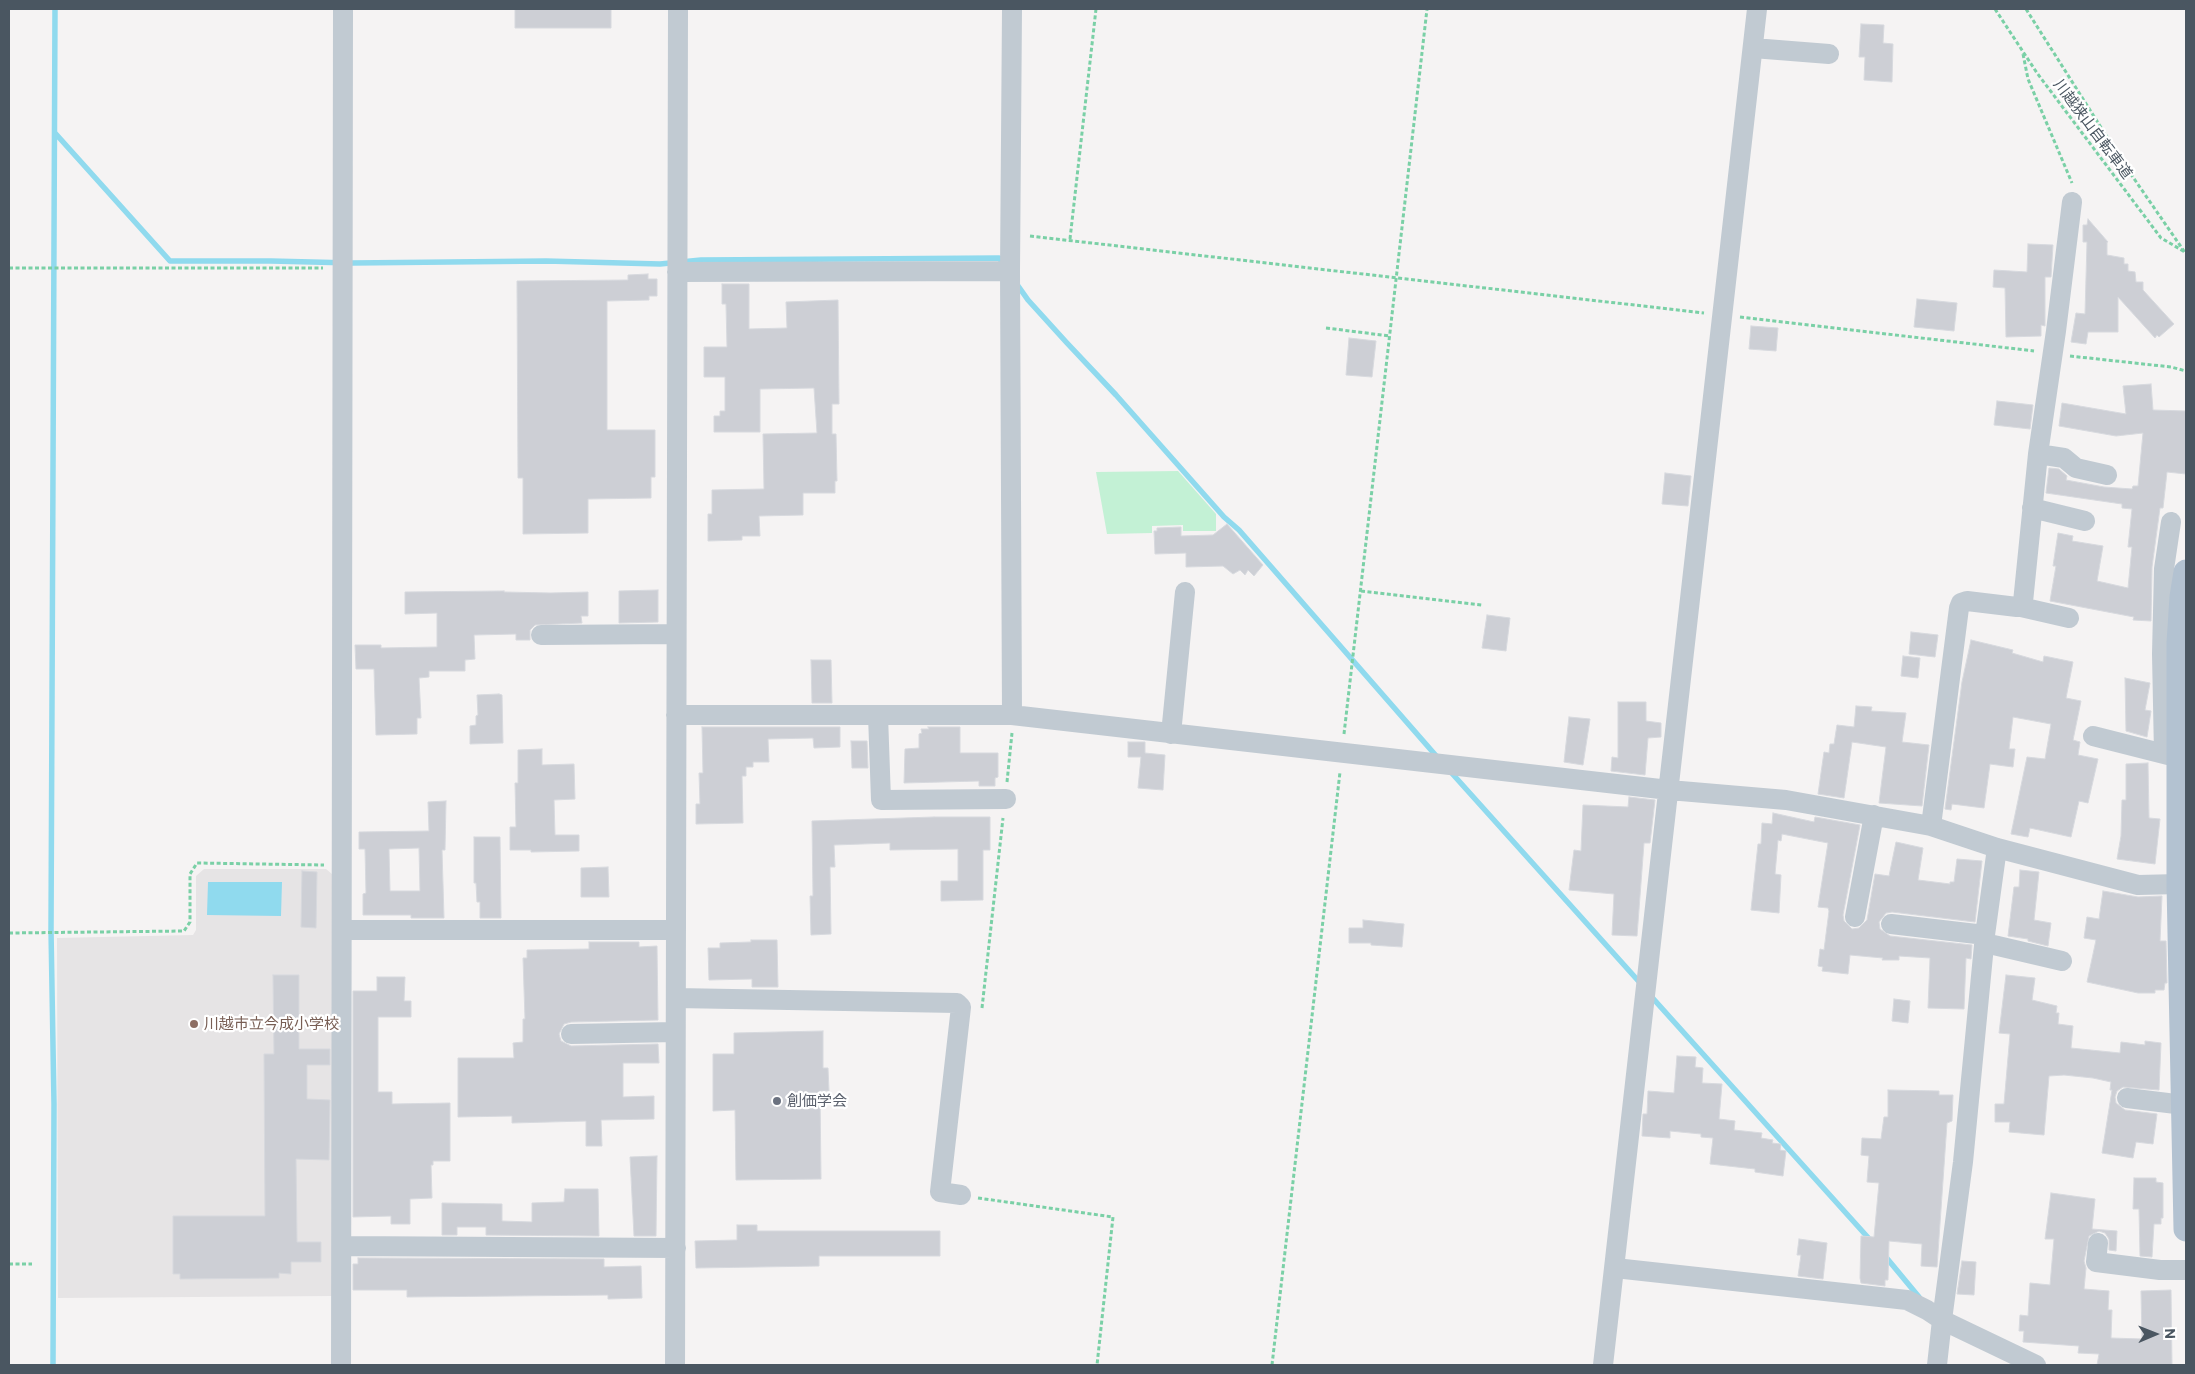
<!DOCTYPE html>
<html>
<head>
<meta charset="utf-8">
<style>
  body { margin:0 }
  #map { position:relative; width:2195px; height:1374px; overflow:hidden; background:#f5f3f3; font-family:Commissioner,sans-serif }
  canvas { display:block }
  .frame { position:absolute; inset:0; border:10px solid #4a5661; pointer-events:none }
  .north { position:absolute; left:2130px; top:1309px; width:50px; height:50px; -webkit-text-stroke:4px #fff; paint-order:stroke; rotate:89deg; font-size:14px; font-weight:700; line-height:20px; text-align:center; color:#4a5661 }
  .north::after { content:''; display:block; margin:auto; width:18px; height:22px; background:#4a5661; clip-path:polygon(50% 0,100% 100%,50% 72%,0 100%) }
</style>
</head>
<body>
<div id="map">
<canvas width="2195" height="1374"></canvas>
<div class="frame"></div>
<div class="north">N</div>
</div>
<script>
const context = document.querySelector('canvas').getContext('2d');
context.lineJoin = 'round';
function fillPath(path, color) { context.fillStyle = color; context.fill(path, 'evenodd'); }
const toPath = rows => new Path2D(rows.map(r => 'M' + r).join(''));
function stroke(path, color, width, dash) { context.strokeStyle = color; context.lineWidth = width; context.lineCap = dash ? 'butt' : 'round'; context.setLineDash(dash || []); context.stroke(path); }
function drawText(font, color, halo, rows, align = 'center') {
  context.font = font + ' Commissioner,"Noto Sans JP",sans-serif'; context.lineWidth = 4.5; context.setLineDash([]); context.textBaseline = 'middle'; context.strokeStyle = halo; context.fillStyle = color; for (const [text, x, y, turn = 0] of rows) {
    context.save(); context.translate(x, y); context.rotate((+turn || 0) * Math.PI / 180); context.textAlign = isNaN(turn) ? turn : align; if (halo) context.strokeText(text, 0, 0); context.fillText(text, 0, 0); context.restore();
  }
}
const education = toPath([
  [204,869,326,869,332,874,332,1296,58,1298,57,938,193,935,196,930,196,876]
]);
const green = toPath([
  [1178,471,1216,514,1216,531,1183,531,1183,525,1152,526,1152,533,1107,534,1096,472]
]);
const water = toPath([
  [208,882,282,882,281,916,207,915]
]);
const stream = toPath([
  [55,133,170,261,271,261,352,263,546,261,660,264,701,260,999,258,1004,265],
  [1016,283,1028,300,1067,343,1116,395,1224,517,1239,530,1438,758],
  [1449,770,1642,985],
  [1649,994,1872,1242],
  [1885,1256,1919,1297],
  [53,1365,54,1104,51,930,55,9]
]);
const building = toPath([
  [515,9,611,9,611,28,515,28,515,9],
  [1861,24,1884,25,1883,43,1893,44,1892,82,1864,80,1865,57,1859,57,1861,24],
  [2088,219,2108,242,2107,242,2107,255,2124,258,2124,264,2128,264,2128,271,2135,272,2136,282,2143,282,2143,290,2174,324,2159,337,2157,335,2155,338,2118,297,2118,332,2088,332,2086,344,2071,342,2076,313,2085,314,2087,242,2083,242,2083,225,2087,225,2088,219],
  [2028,244,2053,245,2051,277,2045,277,2045,326,2041,325,2041,336,2006,337,2005,288,1993,287,1994,270,2027,272,2028,244],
  [648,274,648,279,657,279,657,296,649,296,649,300,607,301,607,430,655,430,655,477,651,477,651,498,588,499,588,533,523,534,523,478,518,478,517,281,628,280,628,275,648,274],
  [722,284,749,284,749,329,787,328,786,302,838,300,839,404,832,404,832,434,836,434,837,481,835,481,835,493,803,493,803,515,759,516,760,536,742,536,742,540,708,541,708,514,712,514,712,490,764,489,763,434,817,433,814,388,760,389,760,432,714,432,714,416,720,416,720,411,725,411,725,377,704,377,704,347,727,347,726,304,722,304,722,284],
  [1917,299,1957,303,1954,331,1914,327,1917,299],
  [1751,326,1778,328,1776,351,1749,349,1751,326],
  [1349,338,1376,341,1372,377,1346,375,1349,338],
  [2151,384,2153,410,2186,411,2186,474,2167,472,2163,508,2160,508,2152,567,2151,621,2133,620,2134,617,2050,601,2056,566,2053,566,2058,533,2073,536,2072,541,2103,546,2097,581,2128,588,2132,547,2128,547,2132,509,2122,508,2122,504,2046,493,2049,468,2059,469,2067,476,2066,480,2104,487,2132,489,2133,486,2138,486,2143,433,2116,436,2059,426,2062,403,2126,414,2123,386,2151,384],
  [1997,401,2033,405,2030,429,1994,425,1997,401],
  [1665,473,1691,476,1688,506,1662,504,1665,473],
  [1227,524,1263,565,1254,576,1248,570,1245,575,1240,570,1233,574,1223,566,1186,567,1186,553,1155,554,1154,531,1157,531,1157,528,1181,527,1181,536,1213,535,1227,524],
  [658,590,658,622,619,623,619,591,658,590],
  [504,591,504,592,551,593,588,592,588,616,581,616,582,623,535,625,530,630,530,640,516,640,516,634,474,635,475,659,465,660,465,671,429,671,429,677,419,678,421,718,417,718,417,734,376,735,374,669,356,669,355,645,381,645,381,648,437,647,437,613,405,614,405,592,504,591],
  [1487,615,1510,618,1506,651,1482,648,1487,615],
  [1911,632,1938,635,1935,657,1909,654,1911,632],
  [1971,640,2013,650,2012,653,2043,662,2044,656,2073,662,2066,698,2081,701,2073,740,2080,742,2078,755,2098,759,2088,803,2079,801,2071,837,2030,828,2028,837,2011,834,2027,757,2045,759,2051,724,2013,717,2009,749,2015,749,2013,767,1990,764,1984,808,1952,804,1951,810,1945,809,1962,682,1971,640],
  [1903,656,1920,658,1918,678,1901,676,1903,656],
  [811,660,831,660,832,703,812,703,811,660],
  [2125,678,2150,683,2145,710,2151,711,2147,737,2126,731,2125,678],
  [499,694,502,695,503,743,470,744,470,726,476,725,476,716,478,715,477,695,499,694],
  [1618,702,1646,702,1646,721,1661,723,1661,737,1648,738,1645,775,1611,771,1612,757,1618,758,1618,702],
  [1856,706,1872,707,1871,711,1906,713,1902,742,1929,745,1922,806,1879,803,1886,747,1852,742,1844,798,1818,794,1824,752,1829,753,1830,744,1834,744,1837,725,1854,727,1856,706],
  [1569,717,1590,719,1583,765,1564,762,1569,717],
  [702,727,840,727,840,747,814,748,813,738,768,739,769,762,753,762,753,767,746,767,746,776,742,776,743,823,696,824,696,804,700,804,699,773,703,773,702,727],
  [928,727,960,727,960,753,998,753,998,777,995,778,995,786,979,786,979,781,904,783,905,749,919,748,919,734,922,733,921,729,929,729,928,727],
  [851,741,867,741,868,768,852,768,851,741],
  [1128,742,1145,742,1145,753,1165,755,1163,790,1138,788,1141,757,1128,757,1128,742],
  [542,749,542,765,574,764,575,799,554,800,555,835,579,835,579,851,531,852,531,850,510,850,510,827,516,827,515,783,518,783,518,750,542,749],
  [2148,763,2149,818,2160,819,2155,864,2117,859,2121,836,2122,800,2126,800,2126,764,2148,763],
  [1629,797,1655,800,1650,843,1644,843,1637,936,1612,935,1614,894,1569,890,1574,850,1581,851,1583,805,1628,807,1629,797],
  [446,801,445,850,442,850,444,918,411,918,411,915,363,915,363,894,366,893,365,849,359,849,359,832,429,831,428,802,446,801],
  [419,848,420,891,390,891,389,849,419,848],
  [1773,813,1814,822,1815,817,1860,825,1843,915,1844,921,1852,929,1859,928,1867,920,1875,874,1889,876,1896,842,1923,848,1918,880,1950,884,1950,882,1954,882,1957,859,1982,861,1975,922,1892,912,1886,913,1879,922,1880,929,1890,936,1972,945,1971,959,1966,958,1964,1009,1928,1008,1930,958,1899,956,1899,960,1882,960,1883,958,1850,955,1848,974,1822,971,1823,967,1818,966,1820,949,1824,950,1829,911,1828,908,1818,907,1828,843,1782,834,1781,841,1778,840,1775,874,1781,875,1779,913,1751,910,1758,844,1761,844,1762,823,1772,824,1773,813],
  [934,817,990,817,990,850,983,850,983,900,941,901,941,881,958,881,958,849,890,850,890,843,834,845,835,867,830,867,831,934,811,935,810,896,813,896,812,821,934,817],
  [474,837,500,837,501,918,480,918,480,902,477,902,476,883,474,883,474,837],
  [608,867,609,897,581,897,581,868,608,867],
  [2020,870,2039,872,2034,920,2051,923,2048,946,2028,941,2028,939,2008,936,2014,887,2019,887,2020,870],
  [302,871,317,872,316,928,301,927,302,871],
  [2103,891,2138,897,2162,896,2160,941,2166,941,2167,983,2165,983,2164,990,2155,990,2155,993,2138,993,2087,982,2096,940,2084,938,2087,917,2099,919,2103,891],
  [1363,920,1404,924,1402,947,1371,945,1371,943,1349,943,1349,928,1363,928,1363,920],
  [751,940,777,940,778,987,752,987,752,979,709,980,708,948,720,948,720,943,751,942,751,940],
  [589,942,639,942,639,947,657,946,658,1020,571,1022,564,1024,559,1034,561,1041,571,1046,658,1044,659,1063,623,1063,623,1097,654,1096,654,1119,601,1120,602,1146,586,1146,586,1121,512,1123,512,1116,458,1117,458,1058,514,1058,513,1043,523,1042,523,1019,525,1019,523,958,527,958,527,950,589,949,589,942],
  [273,975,299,975,299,1049,330,1049,330,1065,307,1065,307,1099,330,1100,329,1160,296,1159,297,1242,321,1242,321,1262,291,1262,291,1274,279,1273,279,1278,180,1279,180,1274,173,1274,173,1216,265,1216,264,1054,274,1054,273,975],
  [2006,975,2035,978,2032,1000,2057,1006,2056,1013,2059,1013,2058,1024,2073,1026,2071,1048,2120,1053,2121,1042,2145,1045,2145,1041,2161,1043,2159,1090,2123,1087,2117,1091,2115,1097,2116,1103,2125,1110,2157,1114,2153,1144,2136,1142,2133,1158,2102,1153,2112,1090,2110,1090,2111,1082,2093,1078,2064,1075,2049,1076,2044,1135,2009,1132,2010,1122,1995,1122,1995,1104,2004,1104,2010,1034,1999,1033,2006,975],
  [377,977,405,977,404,1001,411,1001,411,1017,378,1017,378,1092,392,1092,392,1104,450,1103,450,1161,433,1161,433,1165,431,1165,432,1198,410,1199,410,1224,391,1224,391,1216,353,1217,353,991,377,991,377,977],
  [1894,999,1910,1001,1908,1023,1892,1021,1894,999],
  [823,1031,823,1068,828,1068,829,1091,820,1091,821,1179,736,1180,735,1110,713,1111,713,1054,734,1054,734,1033,823,1031],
  [1677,1056,1696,1057,1695,1067,1703,1068,1702,1083,1722,1084,1719,1119,1735,1121,1734,1130,1762,1133,1761,1138,1773,1140,1772,1143,1781,1144,1780,1150,1786,1151,1783,1176,1755,1172,1755,1169,1710,1164,1713,1138,1701,1137,1701,1134,1670,1131,1670,1138,1642,1136,1643,1114,1647,1114,1648,1091,1674,1093,1677,1056],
  [1888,1090,1939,1091,1939,1095,1953,1095,1952,1121,1947,1123,1937,1267,1921,1266,1922,1244,1889,1241,1888,1280,1885,1280,1885,1286,1861,1283,1860,1278,1861,1236,1874,1237,1879,1183,1867,1182,1869,1156,1861,1155,1862,1138,1881,1139,1884,1117,1888,1117,1888,1090],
  [657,1156,656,1236,634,1236,630,1157,657,1156],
  [2134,1178,2156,1178,2156,1182,2163,1183,2163,1218,2161,1218,2161,1224,2154,1224,2152,1257,2140,1256,2139,1209,2133,1209,2134,1178],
  [565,1189,598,1189,599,1236,486,1235,486,1227,457,1227,457,1235,442,1235,442,1203,502,1204,502,1221,532,1222,532,1203,564,1202,565,1189],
  [2051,1193,2095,1199,2092,1229,2117,1231,2116,1251,2109,1250,2109,1239,2105,1233,2099,1231,2089,1236,2084,1261,2086,1268,2084,1289,2109,1291,2108,1310,2112,1310,2111,1338,2142,1339,2141,1291,2171,1290,2172,1365,2097,1365,2099,1354,2078,1353,2079,1346,2023,1342,2024,1331,2019,1331,2020,1315,2028,1316,2030,1283,2050,1285,2054,1239,2045,1239,2051,1193],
  [737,1225,757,1225,757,1231,940,1231,940,1256,819,1256,819,1266,696,1268,695,1241,737,1240,737,1225],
  [1799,1239,1827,1243,1823,1279,1798,1276,1801,1255,1797,1255,1799,1239],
  [358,1258,604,1259,604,1267,641,1266,642,1298,608,1299,608,1295,407,1297,407,1290,353,1290,353,1264,358,1264,358,1258],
  [1962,1261,1976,1262,1974,1295,1957,1294,1962,1261]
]);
const path = toPath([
  [1995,9,2037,73,2161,238,2185,252],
  [2026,9,2128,170,2186,254],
  [2023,54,2028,79,2072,183],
  [1030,236,1704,313],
  [1070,239,1096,9],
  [9,268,323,268],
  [1740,317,2034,351],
  [1326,328,1390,336],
  [2070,356,2171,367,2186,371],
  [1361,591,1482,605],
  [1344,734,1427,9],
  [1007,782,1012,733],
  [9,933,184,931,190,922,190,874,197,863,324,865],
  [982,1008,1003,818],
  [978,1198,1113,1217,1097,1365],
  [9,1264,32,1264],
  [1272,1365,1340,772]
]);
const minor = toPath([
  [1753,48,1829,54],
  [677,272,1010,271],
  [2038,454,2064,458,2076,468,2107,475],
  [2032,508,2085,521],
  [2021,607,2069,618],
  [541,635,676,634],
  [676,715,1012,715,1669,790,1786,800,1931,826,1997,848,2138,885,2179,884],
  [878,715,881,800,1006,799],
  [1012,715,1010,271,1012,9],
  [1171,734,1185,592],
  [2093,736,2176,757],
  [2164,754,2162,654,2164,569,2171,522],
  [1931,826,1959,608,1961,603,1967,601,2017,607,2021,607,2023,602,2038,454,2056,331,2072,202],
  [1997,848,1985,935,1963,1162,1942,1320,2036,1365],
  [1855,917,1874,815],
  [1891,924,1985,935],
  [342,930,675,930],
  [1985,943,2062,961],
  [676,998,957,1003,961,1007,940,1192,961,1195],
  [571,1034,675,1032],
  [2127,1098,2184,1105],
  [2098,1243,2096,1262,2160,1270,2186,1270],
  [342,1246,676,1248],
  [1615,1268,1907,1300,1927,1310,1942,1320,1937,1365],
  [341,1365,343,9],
  [675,1365,678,9],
  [1603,1365,1757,9]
]);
const major = toPath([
  [2186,572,2182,597,2179,643,2179,884,2186,1229]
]);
const markers = [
  [194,1024,5,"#8d6e63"],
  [777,1101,5,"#6b7280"]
];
const streetNames = [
  ["川越狭山自転車道",2093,129,53]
];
const educationNames = [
  ["川越市立今成小学校",204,1024]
];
const worshipNames = [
  ["創価学会",787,1101]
];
fillPath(education, '#e6e4e5');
fillPath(green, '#c3f1d5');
fillPath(water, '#90daee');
stroke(stream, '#90daee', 5.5);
fillPath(building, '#cdcfd5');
stroke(building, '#d7d9de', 1);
stroke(path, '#7ad0a6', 3, [4, 2.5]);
stroke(minor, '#c1cad2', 20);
stroke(major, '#b3c2d1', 25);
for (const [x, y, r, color] of markers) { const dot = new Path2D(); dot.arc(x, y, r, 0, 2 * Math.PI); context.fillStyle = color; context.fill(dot); stroke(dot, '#fff', 2); }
drawText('15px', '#4a5661', '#fff', streetNames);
drawText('15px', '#785e54', '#fff', educationNames, 'left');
drawText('15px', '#5b616d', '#fff', worshipNames, 'left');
</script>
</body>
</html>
